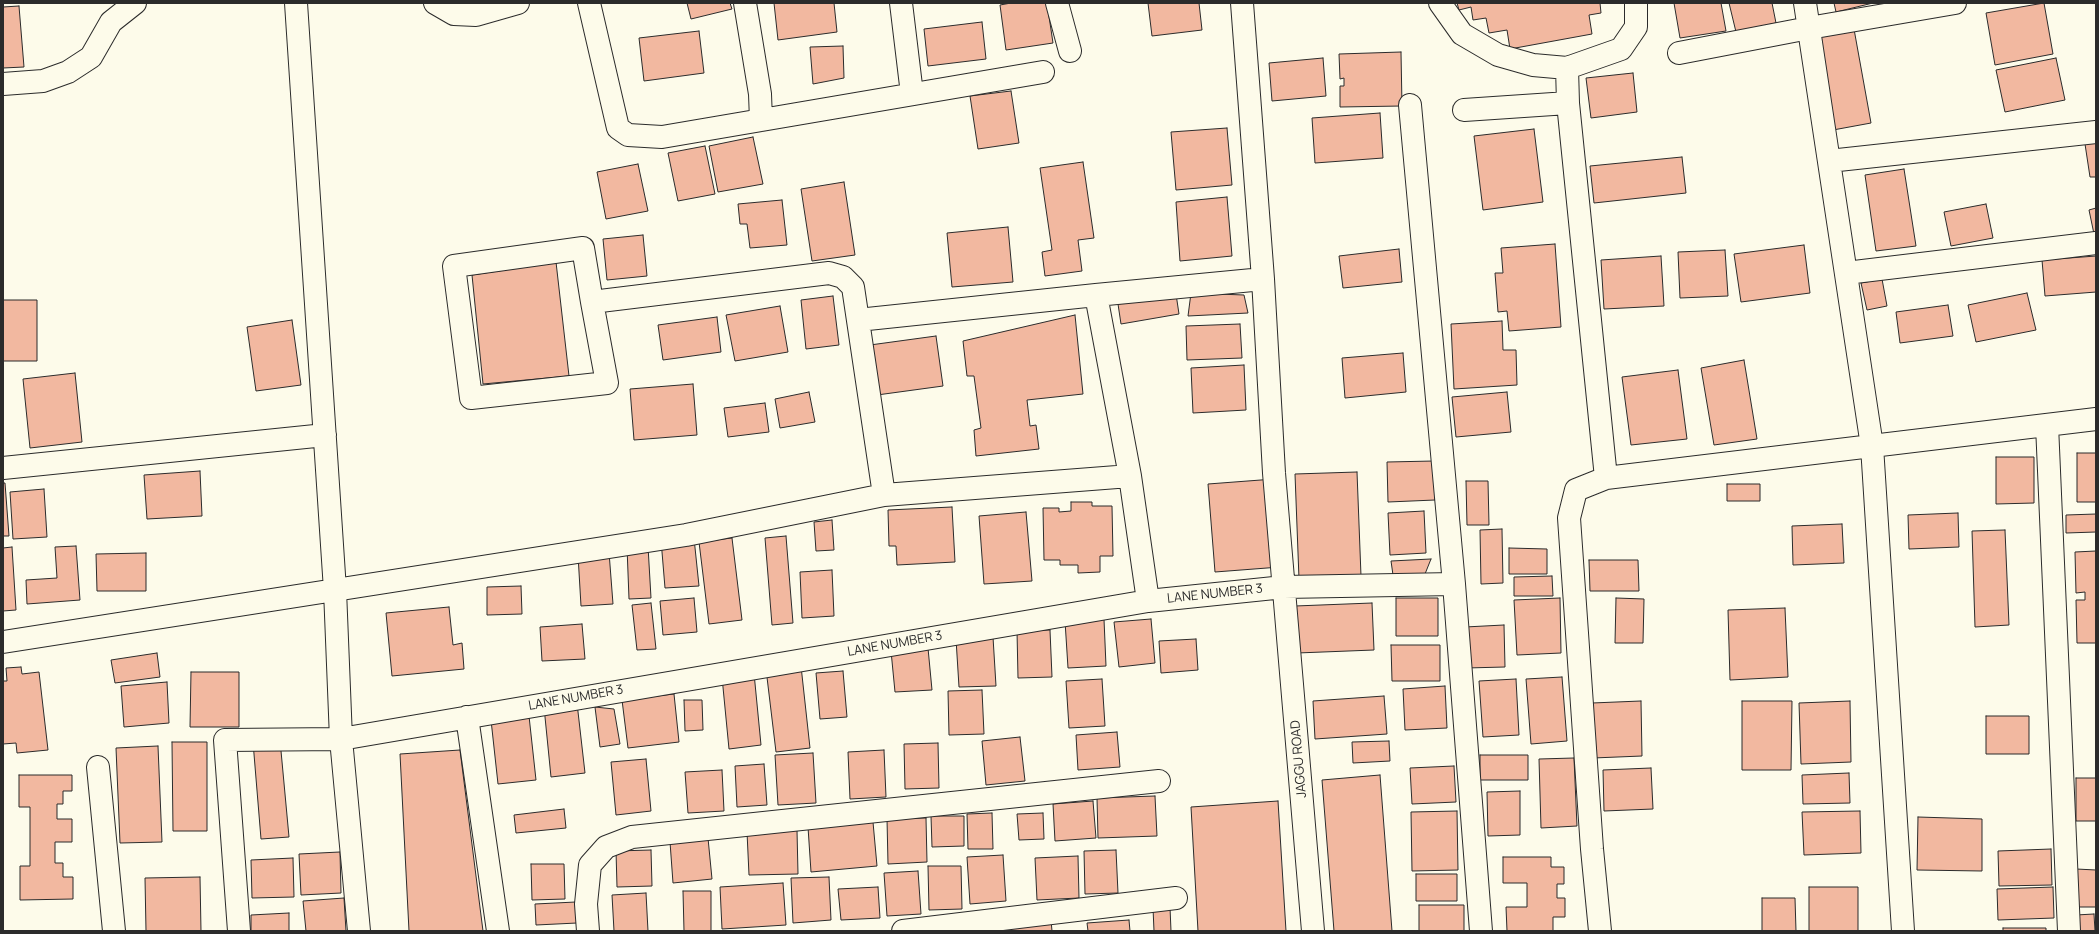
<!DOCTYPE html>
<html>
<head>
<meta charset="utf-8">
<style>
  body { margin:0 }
  #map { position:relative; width:2099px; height:934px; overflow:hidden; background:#fdfbea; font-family:Manrope,sans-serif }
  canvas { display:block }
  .frame { position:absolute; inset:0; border:4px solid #2b2b2b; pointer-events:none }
</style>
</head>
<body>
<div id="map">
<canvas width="2099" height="934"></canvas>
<div class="frame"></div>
</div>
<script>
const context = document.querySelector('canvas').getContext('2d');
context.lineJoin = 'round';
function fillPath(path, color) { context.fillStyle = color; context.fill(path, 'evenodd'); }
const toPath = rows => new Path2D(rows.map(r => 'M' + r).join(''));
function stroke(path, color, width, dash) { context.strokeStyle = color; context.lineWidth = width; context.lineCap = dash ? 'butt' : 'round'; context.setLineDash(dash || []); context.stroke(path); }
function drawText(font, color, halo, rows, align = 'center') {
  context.font = font + ' Manrope,sans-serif'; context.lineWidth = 3; context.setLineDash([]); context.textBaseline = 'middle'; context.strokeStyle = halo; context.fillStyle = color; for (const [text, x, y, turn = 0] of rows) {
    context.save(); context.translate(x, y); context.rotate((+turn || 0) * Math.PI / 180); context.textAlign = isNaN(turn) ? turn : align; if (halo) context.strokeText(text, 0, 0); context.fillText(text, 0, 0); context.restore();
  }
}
const building = toPath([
  [687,3,730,3,732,9,691,19,687,3],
  [774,3,834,3,837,32,778,40,774,3],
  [1011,3,1047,3,1053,43,1006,50,1000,5,1011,3],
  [1148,3,1199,3,1202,30,1152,36,1148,3],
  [1457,3,1600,3,1601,13,1589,15,1592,34,1510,49,1507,30,1489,33,1486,18,1473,20,1471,7,1459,10,1457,3],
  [1674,3,1721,3,1726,31,1680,38,1674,3],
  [1729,3,1772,3,1776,23,1736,32,1729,3],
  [1834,3,1873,3,1836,12,1834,3],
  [2044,3,2053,54,1995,65,1986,13,2044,3],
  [19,6,24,67,3,68,3,7,19,6],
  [982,22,986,59,928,66,924,29,982,22],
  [1854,29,1871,123,1833,130,1816,36,1854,29],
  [699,31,704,73,644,81,639,38,699,31],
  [843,46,844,78,813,84,810,47,843,46],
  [1401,52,1402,106,1340,107,1340,86,1344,86,1344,78,1340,79,1339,54,1401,52],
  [1323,58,1326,96,1272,101,1269,63,1323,58],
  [2056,58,2065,100,2005,112,1996,70,2056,58],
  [1633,73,1637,112,1591,118,1586,78,1633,73],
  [1011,91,1019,143,978,149,970,96,1011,91],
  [1380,113,1383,158,1315,163,1312,118,1380,113],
  [1227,128,1232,185,1176,190,1171,132,1227,128],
  [1534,129,1543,202,1483,210,1474,136,1534,129],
  [753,137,763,184,718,192,709,146,753,137],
  [2096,142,2096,177,2090,177,2085,144,2096,142],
  [705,146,715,194,678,201,668,153,705,146],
  [1682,157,1686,193,1594,203,1590,166,1682,157],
  [1083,162,1094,238,1078,240,1082,271,1045,276,1042,252,1052,250,1040,168,1083,162],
  [638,164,648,211,606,219,597,172,638,164],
  [1904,169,1916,246,1876,251,1865,175,1904,169],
  [844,182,855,255,812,261,801,189,844,182],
  [1227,197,1232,256,1180,261,1176,202,1227,197],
  [782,200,787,245,750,248,747,224,740,224,738,204,782,200],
  [1986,204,1993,238,1951,246,1944,212,1986,204],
  [2096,208,2096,233,2094,234,2089,210,2096,208],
  [1008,227,1013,282,952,287,947,233,1008,227],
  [643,235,647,276,607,280,603,239,643,235],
  [1555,244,1561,327,1509,331,1507,311,1498,312,1495,273,1503,273,1501,248,1555,244],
  [1804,245,1810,293,1741,302,1734,254,1804,245],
  [1399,249,1402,282,1343,288,1339,256,1399,249],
  [1725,250,1728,296,1680,298,1678,252,1725,250],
  [1661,256,1664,306,1604,309,1601,260,1661,256],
  [2096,256,2096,292,2045,296,2042,260,2096,256],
  [556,262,569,376,483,384,472,275,556,262],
  [1882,279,1887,306,1867,310,1861,283,1882,279],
  [1191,293,1244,295,1248,313,1188,316,1191,293],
  [2027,293,2036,330,1976,342,1968,305,2027,293],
  [1176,294,1179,314,1121,324,1118,304,1176,294],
  [833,296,839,345,806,349,801,300,833,296],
  [3,300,37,300,37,361,3,361,3,300],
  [1948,305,1953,336,1900,343,1896,312,1948,305],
  [780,306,788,352,735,361,726,315,780,306],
  [1075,315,1083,394,1027,400,1030,426,1036,425,1039,449,976,456,974,430,981,428,974,376,967,376,963,341,1075,315],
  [717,317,721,352,663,360,658,325,717,317],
  [292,320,301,385,256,391,247,327,292,320],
  [1502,321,1503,350,1516,350,1517,385,1454,389,1451,324,1502,321],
  [1240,324,1242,358,1187,360,1186,326,1240,324],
  [936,336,943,386,877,395,870,345,936,336],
  [1403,353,1406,392,1345,398,1342,358,1403,353],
  [1744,360,1757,439,1714,445,1701,368,1744,360],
  [1244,365,1246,410,1193,413,1191,368,1244,365],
  [1678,370,1687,439,1631,445,1622,377,1678,370],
  [75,373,82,442,30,448,23,379,75,373],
  [693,384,697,435,634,440,630,389,693,384],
  [809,392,815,422,780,428,775,399,809,392],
  [1507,392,1511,432,1456,437,1452,397,1507,392],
  [765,403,769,432,728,437,724,408,765,403],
  [2077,453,2096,453,2096,502,2077,502,2077,453],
  [1996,457,2034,457,2034,503,1996,504,1996,457],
  [1434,461,1435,500,1388,502,1387,462,1434,461],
  [200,471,202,516,147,519,144,475,200,471],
  [1357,472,1361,576,1299,579,1295,474,1357,472],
  [1274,479,1280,567,1215,572,1208,484,1274,479],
  [1466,481,1488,481,1489,525,1467,525,1466,481],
  [3,483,5,483,9,536,3,536,3,483],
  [1727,484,1760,484,1760,501,1727,501,1727,484],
  [44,489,47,537,13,539,10,492,44,489],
  [1071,502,1092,502,1092,506,1112,506,1113,556,1100,556,1100,572,1078,573,1078,565,1060,565,1060,560,1044,560,1043,508,1059,508,1059,512,1071,511,1071,502],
  [952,507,955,562,897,565,896,546,889,546,888,510,952,507],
  [1424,511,1426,553,1390,555,1388,513,1424,511],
  [1026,512,1032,581,984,584,979,516,1026,512],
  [1958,513,1959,547,1909,549,1908,515,1958,513],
  [2096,514,2096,532,2066,533,2066,515,2096,514],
  [832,520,834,550,816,551,814,522,832,520],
  [1842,524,1844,563,1793,565,1792,526,1842,524],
  [1502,529,1503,583,1481,584,1480,530,1502,529],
  [2005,530,2009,625,1975,627,1972,531,2005,530],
  [786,536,793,623,772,625,765,538,786,536],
  [694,538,699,586,665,588,661,540,694,538],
  [732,538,742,620,709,624,699,542,732,538],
  [76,546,80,600,27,604,26,580,57,578,55,547,76,546],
  [648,546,651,598,629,599,627,547,648,546],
  [12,547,16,610,3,611,3,548,12,547],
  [1509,548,1547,549,1547,574,1509,574,1509,548],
  [2096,551,2096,643,2077,643,2076,600,2085,600,2085,592,2076,593,2075,552,2096,551],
  [609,552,613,604,581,606,578,555,609,552],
  [146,553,146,591,97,591,96,554,146,553],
  [1431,559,1425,574,1393,575,1391,561,1431,559],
  [1589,560,1638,560,1639,591,1590,591,1589,560],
  [832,570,834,616,802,618,800,572,832,570],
  [1552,576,1553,596,1514,596,1514,577,1552,576],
  [521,586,522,614,487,615,487,587,521,586],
  [694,598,697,632,663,635,660,601,694,598],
  [1396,598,1438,598,1438,636,1396,636,1396,598],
  [1560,598,1561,653,1517,655,1514,600,1560,598],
  [1616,598,1644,599,1643,643,1615,643,1616,598],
  [651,603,656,649,637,650,632,605,651,603],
  [1372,603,1374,650,1297,653,1295,606,1372,603],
  [449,607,453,645,462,643,464,669,392,676,386,613,449,607],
  [1785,608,1788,677,1730,680,1728,610,1785,608],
  [1104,619,1106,666,1068,668,1065,621,1104,619],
  [1151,619,1155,663,1119,667,1114,622,1151,619],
  [582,624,585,659,542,661,540,627,582,624],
  [1504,625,1505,667,1466,668,1465,627,1504,625],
  [1050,630,1052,677,1018,678,1017,631,1050,630],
  [993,637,996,686,959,687,956,639,993,637],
  [1196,639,1198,670,1161,673,1159,641,1196,639],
  [1391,645,1440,645,1440,681,1392,681,1391,645],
  [928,648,932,690,895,692,891,651,928,648],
  [157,653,160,677,115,683,111,660,157,653],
  [801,666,810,748,776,752,766,669,801,666],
  [21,667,22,674,39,672,48,750,17,753,16,743,3,744,3,681,7,681,6,668,21,667],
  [843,671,847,717,820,719,816,673,843,671],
  [191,672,239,672,239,727,190,727,191,672],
  [754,673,761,745,729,749,722,677,754,673],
  [1562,677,1567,741,1531,744,1526,679,1562,677],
  [1102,679,1105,726,1069,728,1066,681,1102,679],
  [1516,679,1519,735,1483,737,1479,681,1516,679],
  [167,682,169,723,124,727,121,686,167,682],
  [1445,686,1447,728,1405,730,1403,689,1445,686],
  [982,690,984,734,949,735,948,691,982,690],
  [674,694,679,742,628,748,622,700,674,694],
  [1384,696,1387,734,1315,739,1313,701,1384,696],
  [684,700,702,700,703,730,685,731,684,700],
  [1641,701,1642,756,1593,758,1592,703,1641,701],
  [1742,701,1792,701,1791,770,1742,770,1742,701],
  [1850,701,1851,762,1801,764,1799,703,1850,701],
  [577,703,585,773,551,777,544,707,577,703],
  [595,707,614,709,620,744,600,747,595,707],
  [529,716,536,780,498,784,491,720,529,716],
  [1986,716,2029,716,2029,754,1986,754,1986,716],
  [1117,732,1120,767,1078,770,1076,735,1117,732],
  [1020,737,1025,781,986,785,982,741,1020,737],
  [280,740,289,837,261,839,253,742,280,740],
  [1389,741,1390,761,1353,763,1352,742,1389,741],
  [172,742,207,742,207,831,173,831,172,742],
  [938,743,939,788,905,789,904,744,938,743],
  [158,746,162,842,120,843,116,748,158,746],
  [460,750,483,931,409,931,400,754,460,750],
  [884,750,886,797,850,799,848,752,884,750],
  [813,753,816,803,778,805,775,755,813,753],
  [1480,755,1528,755,1528,780,1480,780,1480,755],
  [1574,758,1577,826,1541,828,1539,759,1574,758],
  [646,759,651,811,616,815,611,762,646,759],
  [764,764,767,805,737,807,735,766,764,764],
  [1454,766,1456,802,1412,804,1410,768,1454,766],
  [1651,768,1653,809,1604,811,1603,770,1651,768],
  [722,770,724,811,688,813,685,772,722,770],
  [1849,773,1850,803,1803,804,1802,775,1849,773],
  [19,775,72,775,72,791,63,791,63,804,57,804,57,819,72,819,72,842,55,842,55,863,63,863,63,877,73,877,73,899,20,900,20,866,30,866,30,807,19,807,19,775],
  [1380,775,1392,931,1334,931,1322,780,1380,775],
  [2076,778,2096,778,2096,821,2076,821,2076,778],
  [1520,791,1520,835,1488,836,1487,792,1520,791],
  [1155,796,1157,836,1098,838,1097,798,1155,796],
  [1093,801,1096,838,1055,841,1053,804,1093,801],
  [1278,801,1286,931,1198,931,1191,807,1278,801],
  [564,809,566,828,516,833,514,815,564,809],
  [1457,811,1458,870,1412,871,1411,812,1457,811],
  [1860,811,1861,853,1804,855,1802,812,1860,811],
  [992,813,993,849,968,849,967,814,992,813],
  [1043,813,1044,839,1019,840,1017,814,1043,813],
  [931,816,964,816,964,846,932,847,931,816],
  [1918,817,1982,819,1982,871,1917,870,1918,817],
  [926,818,927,862,888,864,887,819,926,818],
  [873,822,877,866,811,872,808,827,873,822],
  [797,830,798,874,749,875,747,832,797,830],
  [708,838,712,879,673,883,670,842,708,838],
  [2051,849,2052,885,1999,886,1998,851,2051,849],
  [651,850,652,886,617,887,616,851,651,850],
  [1116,850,1118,893,1085,894,1084,851,1116,850],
  [340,852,341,893,301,895,299,854,340,852],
  [1003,855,1006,901,970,904,967,857,1003,855],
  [1078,856,1079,898,1037,900,1035,858,1078,856],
  [1503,857,1551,857,1551,867,1564,867,1564,884,1557,884,1557,898,1565,898,1565,917,1553,917,1553,931,1507,931,1506,907,1527,907,1527,883,1503,883,1503,857],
  [293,858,294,897,252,898,251,860,293,858],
  [531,864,564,864,565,899,532,900,531,864],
  [928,866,961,866,962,909,929,910,928,866],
  [2076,869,2096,870,2096,907,2075,907,2076,869],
  [918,871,921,914,887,916,884,873,918,871],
  [1416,874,1457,874,1457,901,1416,901,1416,874],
  [200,877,201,931,146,931,145,878,200,877],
  [829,877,831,920,793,923,791,878,829,877],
  [783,883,786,925,722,929,720,887,783,883],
  [878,887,880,918,841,920,838,889,878,887],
  [1809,887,1858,887,1858,931,1809,931,1809,887],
  [2053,887,2054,918,1998,920,1997,889,2053,887],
  [683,891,711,891,711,931,684,931,683,891],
  [646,893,648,931,614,931,612,895,646,893],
  [344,898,346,931,306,931,303,901,344,898],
  [1762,898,1795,898,1796,931,1762,931,1762,898],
  [576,902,577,923,536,925,535,904,576,902],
  [1419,905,1464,905,1464,931,1419,931,1419,905],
  [1170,907,1171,931,1154,931,1153,908,1170,907],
  [289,913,289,931,251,931,251,915,289,913],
  [2094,914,2095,931,2077,931,2076,915,2094,914],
  [1051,920,1052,931,977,931,1051,920],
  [1129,920,1130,931,1088,931,1087,923,1129,920],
  [2003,928,2046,928,2046,931,2003,931,2003,928]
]);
const minor = toPath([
  [296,3,335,590,686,535,884,495,1130,476],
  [435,3,454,14,476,15,518,3],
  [589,3,618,128,628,135,662,137,1043,72],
  [745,3,760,94,761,120],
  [901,3,912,94],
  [1057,3,1070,51],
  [1242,3,1263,279,1274,473,1313,931],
  [1440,3,1462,34,1498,55,1533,65,1567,68,1621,49,1636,27,1636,3],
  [1805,3,1872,446,1903,931],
  [1679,53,1809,28,1955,3],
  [1567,68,1568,103,1606,478],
  [3,84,43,81,68,72,91,57,111,22,135,3],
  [1410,105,1454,584,1481,931],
  [1464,110,1568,103],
  [1829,161,2096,132],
  [1846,273,2096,243],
  [1096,295,1130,476,1148,601],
  [592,302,583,248,454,266,471,398,607,383,592,302,829,273,843,277,853,287,884,495],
  [858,320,1096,295,1263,279],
  [2047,425,2069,931],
  [3,468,325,435],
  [3,642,335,590,341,739,359,931],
  [467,717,498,931],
  [98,767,114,931],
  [239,931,225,740,341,739,1148,601,1284,587,1454,584],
  [588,931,586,904,590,865,606,847,632,837,1159,781],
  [903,931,1176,898],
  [1600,931,1592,849,1569,518,1576,490,1606,478,2096,419]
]);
const streetNames = [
  ["LANE NUMBER 3",1215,594,-6],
  ["LANE NUMBER 3",895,644,-10],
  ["LANE NUMBER 3",576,698,-10],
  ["JAGGU ROAD",1299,759,-95]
];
fillPath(building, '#f2b8a0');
stroke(building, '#2b2b2b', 1);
stroke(minor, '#2b2b2b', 24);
stroke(minor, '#fdfbea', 22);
drawText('13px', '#2b2b2b', '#fdfbea', streetNames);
</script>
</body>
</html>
